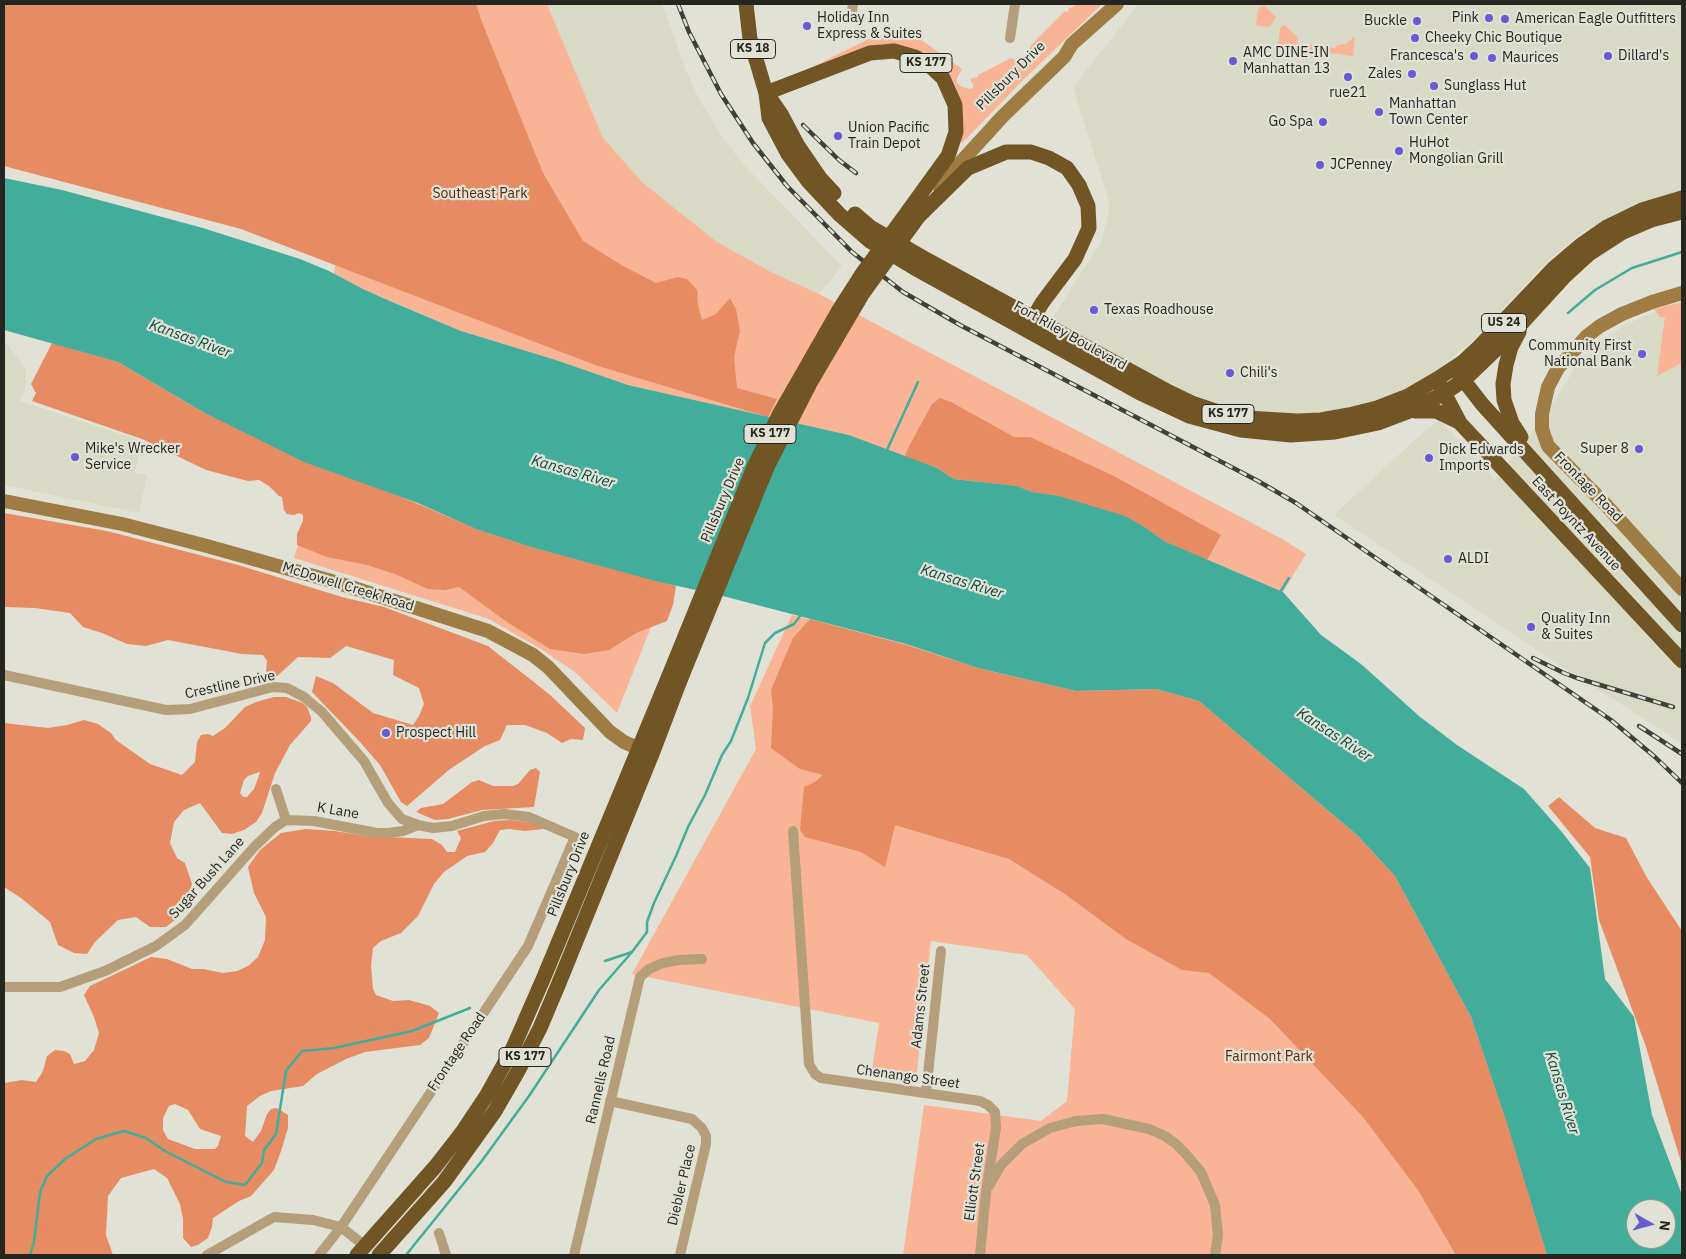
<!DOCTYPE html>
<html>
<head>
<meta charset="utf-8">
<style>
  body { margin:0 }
  #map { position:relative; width:1686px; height:1259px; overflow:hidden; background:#e1e2d5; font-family:"IBM Plex Sans",sans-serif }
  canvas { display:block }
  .frame { position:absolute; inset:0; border:5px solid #262621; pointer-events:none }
  .north { position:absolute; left:1626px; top:1199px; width:50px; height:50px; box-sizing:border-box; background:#e1e2d5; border:1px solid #96978d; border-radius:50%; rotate:97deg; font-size:14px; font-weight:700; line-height:20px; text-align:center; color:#262621 }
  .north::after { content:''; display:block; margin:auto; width:18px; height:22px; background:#675bd4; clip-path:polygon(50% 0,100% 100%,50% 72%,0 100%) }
</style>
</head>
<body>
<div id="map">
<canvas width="1686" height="1259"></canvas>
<div class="frame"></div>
<div class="north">N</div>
</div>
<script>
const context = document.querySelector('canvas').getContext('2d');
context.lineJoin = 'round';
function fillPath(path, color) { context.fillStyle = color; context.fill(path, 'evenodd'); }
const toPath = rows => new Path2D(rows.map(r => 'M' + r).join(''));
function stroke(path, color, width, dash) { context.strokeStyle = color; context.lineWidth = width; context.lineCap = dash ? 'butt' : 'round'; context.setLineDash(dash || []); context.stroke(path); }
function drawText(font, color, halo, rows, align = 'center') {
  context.font = font + ' "IBM Plex Sans",sans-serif'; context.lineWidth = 4.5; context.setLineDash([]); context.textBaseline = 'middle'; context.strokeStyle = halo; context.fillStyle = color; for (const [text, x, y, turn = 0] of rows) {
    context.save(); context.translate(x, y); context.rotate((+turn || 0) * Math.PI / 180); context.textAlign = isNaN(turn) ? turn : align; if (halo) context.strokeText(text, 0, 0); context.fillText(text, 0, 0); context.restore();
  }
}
const built = toPath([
  [547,4,662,4,686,70,699,99,721,135,742,163,842,266,819,294,769,271,717,242,643,183,603,138],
  [1139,4,1682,4,1682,192,1639,204,1615,214,1583,232,1548,261,1481,332,1463,349,1418,383,1404,390,1375,402,1322,414,1277,415,1231,409,1185,393,1052,319,1102,240,1110,205,1073,87],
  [1682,305,1682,743,1555,662,1334,515,1421,434,1440,420,1495,481,1556,399,1573,371,1596,347,1624,325,1658,311],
  [4,344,8,345,26,369,25,389,20,401,142,441,135,473,147,475,139,513,4,485]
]);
const green = toPath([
  [371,4,547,4,603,138,643,183,717,242,769,271,819,294,1284,540,1306,554,1283,592,1164,541,905,457,849,435,628,385,556,360,461,331,363,289,334,274],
  [1078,4,1102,4,1020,83,962,143,960,142,963,131,963,111,956,87,949,74,935,60,914,49,896,45,883,44,872,46,800,73,875,36,890,35,920,39,962,69,957,78,957,83,962,87,971,89,974,86,970,79,978,77,978,75,1011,58,1015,60,1027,60,1031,45,1065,11,1067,12,1069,11,1068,9],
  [1262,6,1265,6,1276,17,1269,27,1256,25,1258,9],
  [1283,25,1285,25,1298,38,1297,49,1278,47,1280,29],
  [1355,36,1353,56,1299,49,1300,44,1301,44,1335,48,1336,46,1347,43],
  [1682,302,1682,363,1657,376,1665,317,1660,317,1654,309],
  [324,470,418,503,668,584,617,713,576,673,541,649,489,619,294,558],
  [792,615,906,644,978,668,1507,1121,1547,1255,903,1255,924,1105,1041,1121,1067,1101,1075,1009,1027,955,931,941,916,1080,871,1077,879,1023,632,974,756,749,750,706]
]);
const forest = toPath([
  [4,4,476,4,482,22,543,173,583,241,623,266,656,283,678,277,687,279,697,290,698,306,702,320,716,314,730,298,736,309,740,331,734,357,737,388,777,399,768,417,595,365,241,229,4,166],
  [52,343,118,362,203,412,476,529,531,547,676,586,673,605,667,621,636,633,609,650,584,654,550,649,507,622,459,587,445,590,428,589,395,574,367,565,327,557,297,545,297,534,303,521,303,515,299,513,294,515,287,514,284,510,282,497,279,496,269,486,259,480,248,481,206,470,142,439,32,401,36,393,31,384],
  [940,398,951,402,1014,437,1030,437,1114,476,1221,535,1207,560,1164,541,1146,528,1059,496,1032,492,1017,486,954,479,937,468,905,457,907,450,932,404],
  [4,513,107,531,238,565,342,597,384,607,488,646,549,694,585,728,583,740,571,739,562,743,547,733,525,725,507,725,500,740,485,746,450,769,407,806,401,802,380,765,360,742,312,692,316,676,333,683,373,713,413,725,419,716,424,704,419,688,393,675,394,660,346,646,330,658,298,657,274,679,266,673,267,661,263,655,242,654,168,640,146,646,127,644,102,633,83,627,70,613,35,608,4,607],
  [810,619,906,645,978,668,1076,691,1156,689,1199,701,1358,836,1395,876,1471,1017,1507,1121,1547,1255,1456,1255,1418,1190,1363,1117,1270,1019,1209,973,1182,970,1126,939,1065,894,1009,859,895,825,885,867,861,852,805,837,800,830,804,787,815,782,823,775,800,769,771,748,773,707,771,690,793,638],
  [274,697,286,697,303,703,307,707,311,717,311,721,290,745,275,773,262,813,256,822,244,830,232,834,222,833,200,803,184,810,174,822,170,843,177,858,185,863,192,884,186,902,175,920,166,927,150,927,136,917,118,920,95,942,87,954,74,953,58,945,50,922,21,898,4,887,4,723,48,728,67,725,84,720,98,724,111,733,116,740,150,764,182,775,195,762,197,742,201,735,208,734,213,736,225,728,245,707,256,702],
  [259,772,260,773,254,789,247,797,243,797,240,793,244,780,248,776],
  [536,768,540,772,534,807,482,810,448,819,435,820,416,812,421,808,443,804,472,782,479,780,493,786,513,786,518,784,530,770],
  [1559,797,1595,828,1626,838,1646,876,1682,931,1682,1165,1645,1044,1599,920,1590,857,1548,806],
  [510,820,537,823,543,827,543,829,525,831,509,829,500,830,493,843,485,852,467,856,444,872,434,884,418,916,401,933,381,941,373,948,371,966,373,989,376,995,393,1001,409,1000,430,1006,439,1013,429,1038,420,1045,365,1052,346,1059,317,1074,303,1086,271,1091,260,1096,247,1106,245,1136,253,1142,261,1131,267,1114,271,1109,277,1108,288,1115,288,1128,281,1151,274,1170,251,1196,239,1201,213,1218,212,1227,208,1238,198,1245,191,1247,183,1238,183,1219,180,1204,167,1178,154,1169,121,1178,108,1196,106,1235,113,1255,4,1255,4,1083,22,1080,36,1082,43,1071,47,1056,55,1050,64,1051,70,1054,74,1064,85,1061,94,1050,99,1033,94,1017,84,995,90,986,151,957,167,959,192,969,203,969,223,973,237,971,248,966,258,957,265,940,266,917,254,893,248,867,260,850,281,833,306,829,335,831,366,836,432,839,442,845,447,852,455,852,461,838,457,831,494,821],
  [175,1104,188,1110,200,1129,221,1136,218,1146,215,1149,195,1149,168,1139,163,1130,163,1118,169,1106]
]);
const water = toPath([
  [4,178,62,190,203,228,300,259,329,271,363,289,390,301,461,331,556,360,628,385,849,435,937,468,954,479,1017,486,1032,492,1059,496,1125,516,1146,528,1164,541,1283,592,1321,635,1361,664,1419,716,1457,745,1524,789,1561,831,1590,868,1605,979,1634,1017,1652,1115,1682,1195,1682,1255,1547,1255,1506,1120,1471,1017,1395,876,1358,836,1199,701,1156,689,1076,691,978,668,906,644,719,595,659,582,531,547,476,529,418,503,304,462,203,412,118,362,4,330],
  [1636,1209,1666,1209,1666,1239,1636,1239]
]);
const stream = toPath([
  [1568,313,1595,290,1632,268,1682,252],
  [887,450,918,382],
  [1279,594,1289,578],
  [605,961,632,952],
  [30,1255,34,1242,40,1192,47,1176,65,1159,96,1139,124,1131,146,1138,165,1151,226,1182,245,1185,262,1163,264,1150,276,1134,286,1071,302,1051,334,1048,412,1031,470,1008],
  [406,1255,481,1162,529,1096,599,990,632,952,647,932,647,922,654,903,676,856,688,827,705,795,722,755,731,741,748,698,765,643,775,633,794,624,800,616]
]);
const street = toPath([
  [851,17,853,4],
  [1010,38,1015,4],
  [4,675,166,710,190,709,273,687,287,688,304,697,322,712,364,761,388,803,402,819,418,825,433,828,452,826,484,816,504,814,529,817,575,837,528,946,341,1227,319,1255],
  [276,789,286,820],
  [793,831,809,1064,815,1074,821,1078,980,1101,988,1105,995,1112,996,1128,986,1192,980,1255],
  [4,987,60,987,105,971,156,946,185,925,255,846,275,827,286,820,314,821,377,833,388,833,403,831,418,825],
  [926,1093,941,951],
  [610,1101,692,1119,702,1128,706,1136,706,1144,680,1255],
  [989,1186,1001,1165,1022,1144,1050,1128,1076,1121,1103,1119,1149,1129,1165,1136,1176,1144,1185,1153,1201,1172,1215,1205,1218,1235,1215,1255],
  [439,1233,446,1255],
  [207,1255,274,1217,313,1220,341,1227,365,1246],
  [574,1255,640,977,649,969,663,963,679,960,702,959]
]);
const secondary = toPath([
  [940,188,961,162,1003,116,1064,57,1072,44,1117,4],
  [1682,293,1652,302,1622,314,1600,326,1587,336,1558,368,1548,387,1542,414,1542,429,1548,446,1605,504,1682,589],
  [4,501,122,524,207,546,335,582,488,631,533,655,548,667,610,732,624,742,649,753]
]);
const highway = toPath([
  [746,4,750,39,766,93,769,118,788,154,808,181,839,214,870,241,918,270,1140,393,1189,416,1241,430,1291,435,1335,432,1378,423,1407,412,1443,394,1464,380,1511,335,1565,276,1589,254,1623,232,1651,220,1682,212],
  [766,93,870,53,894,51,915,57,930,66,943,78,955,105,956,132,948,156,909,210],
  [767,94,781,114,798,146,820,178,834,193],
  [855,214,870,227,922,257,1169,392,1192,403,1222,413,1246,418,1297,421,1321,420,1349,415,1377,408,1408,396,1437,379,1463,362,1479,347,1554,268,1581,245,1607,227,1642,210,1682,198],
  [918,217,968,168,1006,152,1031,152,1049,158,1067,168,1079,185,1088,206,1089,228,1075,259,1042,303,1028,327],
  [1519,332,1511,347,1506,365,1503,384,1504,400,1512,423,1521,437],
  [1458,373,1482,404,1682,625],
  [1440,385,1460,423,1682,661],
  [1415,411,1436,411,1459,422],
  [357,1255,435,1167,463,1131,487,1095,513,1048,544,977,668,678],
  [379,1255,444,1182,495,1111,518,1071,540,1028,559,983,652,754,679,683]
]);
const rail = toPath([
  [678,4,689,32,721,94,753,143,787,186,852,252,903,292,960,325,1258,481,1296,503,1611,720,1655,757,1682,783],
  [803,125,839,160,856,173],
  [1533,658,1564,673,1577,678,1673,707],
  [1639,726,1682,754]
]);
const highwayBridge = toPath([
  [668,678,754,467,779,415,839,310,862,274,909,210],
  [679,683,768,465,810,383,863,293,918,217]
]);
const markers = [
  [1489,18,5,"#675bd4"],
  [1505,19,5,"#675bd4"],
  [1417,21,5,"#675bd4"],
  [807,26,5,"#675bd4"],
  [1415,38,5,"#675bd4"],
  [1474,56,5,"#675bd4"],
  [1608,56,5,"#675bd4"],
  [1492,58,5,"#675bd4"],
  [1233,61,5,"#675bd4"],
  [1412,74,5,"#675bd4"],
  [1348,77,5,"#675bd4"],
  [1434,86,5,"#675bd4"],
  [1379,112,5,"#675bd4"],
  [1323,122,5,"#675bd4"],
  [838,136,5,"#675bd4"],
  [1399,151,5,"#675bd4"],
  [1320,165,5,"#675bd4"],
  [1094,310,5,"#675bd4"],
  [1642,354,5,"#675bd4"],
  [1230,373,5,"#675bd4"],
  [1639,449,5,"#675bd4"],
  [75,457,5,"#675bd4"],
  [1429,458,5,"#675bd4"],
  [1448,559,5,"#675bd4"],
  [1531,627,5,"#675bd4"],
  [386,733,5,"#675bd4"]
];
const shields = [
  [753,49,45],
  [926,63,52],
  [1504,323,45],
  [1228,414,52],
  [770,434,52],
  [525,1057,52]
];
const shieldNames = [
  ["KS 18",753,49],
  ["KS 177",926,63],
  ["US 24",1504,323],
  ["KS 177",1228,414],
  ["KS 177",770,434],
  ["KS 177",525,1057]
];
const poiNames = [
  ["Holiday Inn",817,18],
  ["Express & Suites",817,34],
  ["Pink",1479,18,"right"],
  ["American Eagle Outfitters",1515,19],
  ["Buckle",1407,21,"right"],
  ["Cheeky Chic Boutique",1425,38],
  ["AMC DINE-IN",1243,53],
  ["Manhattan 13",1243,69],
  ["Francesca's",1464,56,"right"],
  ["Dillard's",1618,56],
  ["Maurices",1502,58],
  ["Zales",1402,74,"right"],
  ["Sunglass Hut",1444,86],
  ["rue21",1348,93,"center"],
  ["Manhattan",1389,104],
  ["Town Center",1389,120],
  ["Go Spa",1313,122,"right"],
  ["Union Pacific",848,128],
  ["Train Depot",848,144],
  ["HuHot",1409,143],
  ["Mongolian Grill",1409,159],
  ["JCPenney",1330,165],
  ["Texas Roadhouse",1104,310],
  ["Community First",1632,346,"right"],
  ["National Bank",1632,362,"right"],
  ["Chili's",1240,373],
  ["Mike's Wrecker",85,449],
  ["Service",85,465],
  ["Super 8",1629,449,"right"],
  ["Dick Edwards",1439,450],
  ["Imports",1439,466],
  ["ALDI",1458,559],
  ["Quality Inn",1541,619],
  ["& Suites",1541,635],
  ["Prospect Hill",396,733]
];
const streetNames = [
  ["Pillsbury Drive",1011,76,-45],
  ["Fort Riley Boulevard",1070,336,29],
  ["Frontage Road",1588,487,46],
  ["Pillsbury Drive",723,500,-67],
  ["East Poyntz Avenue",1576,524,47],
  ["McDowell Creek Road",348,587,17],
  ["Crestline Drive",230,685,-12],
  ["K Lane",338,811,10],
  ["Pillsbury Drive",569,874,-68],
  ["Sugar Bush Lane",207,878,-48],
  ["Adams Street",921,1006,-84],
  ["Frontage Road",457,1052,-56],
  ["Chenango Street",908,1077,8],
  ["Rannells Road",601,1080,-77],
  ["Elliott Street",975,1182,-82],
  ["Diebler Place",682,1185,-77]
];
const parkNames = [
  ["Southeast Park",480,194],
  ["Fairmont Park",1269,1057]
];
const waterNames = [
  ["Kansas River",190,339,20],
  ["Kansas River",573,472,16],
  ["Kansas River",962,582,17],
  ["Kansas River",1334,735,33],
  ["Kansas River",1562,1093,73]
];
fillPath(built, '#d8dac5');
fillPath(green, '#f9b395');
fillPath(forest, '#e78b62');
fillPath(water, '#43ad9c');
stroke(stream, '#43ad9c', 2.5);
stroke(street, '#b59e7a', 10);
stroke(secondary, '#9f7c44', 14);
stroke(highway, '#715524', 15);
stroke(rail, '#40403a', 4.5);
stroke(rail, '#e1e2d5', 2.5, [8]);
stroke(highwayBridge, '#715524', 15);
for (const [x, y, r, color] of markers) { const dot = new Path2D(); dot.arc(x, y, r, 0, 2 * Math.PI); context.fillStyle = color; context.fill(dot); stroke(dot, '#e1e2d5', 2); }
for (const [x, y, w] of shields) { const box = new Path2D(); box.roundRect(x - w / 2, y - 9.5, w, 19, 4); context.fillStyle = '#e1e2d5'; context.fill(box); stroke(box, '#262621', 1); }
drawText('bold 12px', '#262621', null, shieldNames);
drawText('14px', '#262621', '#e1e2d5', poiNames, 'left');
drawText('14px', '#262621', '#e1e2d5', streetNames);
drawText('14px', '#602608', '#e1e2d5', parkNames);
drawText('italic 15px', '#07483f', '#e1e2d5', waterNames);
</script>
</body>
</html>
